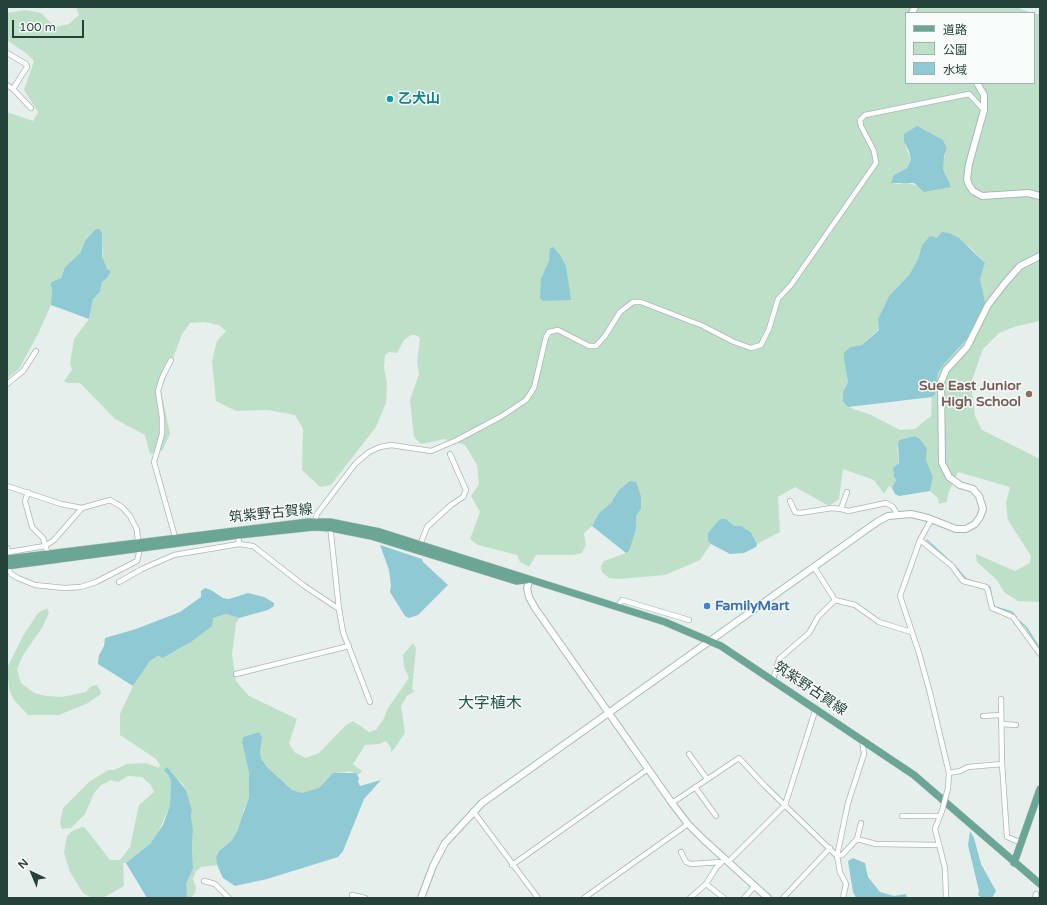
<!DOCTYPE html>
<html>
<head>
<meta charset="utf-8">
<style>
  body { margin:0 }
  #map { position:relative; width:1047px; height:905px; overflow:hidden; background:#e6efeb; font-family:"Varela Round","Noto Sans JP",sans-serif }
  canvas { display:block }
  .frame { position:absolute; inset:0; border:8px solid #24423a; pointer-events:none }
  .legend { position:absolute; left:905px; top:12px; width:130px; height:72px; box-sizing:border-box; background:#f7fbf9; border:1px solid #a3b1ad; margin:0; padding:5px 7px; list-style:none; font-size:12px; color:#24423a }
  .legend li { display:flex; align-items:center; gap:8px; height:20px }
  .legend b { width:20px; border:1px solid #a3b1ad }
  .north { position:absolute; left:12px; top:853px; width:40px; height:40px; -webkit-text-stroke:3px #f7fbf9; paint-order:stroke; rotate:316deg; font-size:11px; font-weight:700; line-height:16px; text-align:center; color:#24423a }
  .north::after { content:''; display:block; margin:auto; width:14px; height:18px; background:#24423a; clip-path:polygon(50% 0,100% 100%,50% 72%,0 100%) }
  .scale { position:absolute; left:12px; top:20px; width:72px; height:18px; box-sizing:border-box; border:2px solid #24423a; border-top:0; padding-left:5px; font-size:12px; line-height:14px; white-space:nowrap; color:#24423a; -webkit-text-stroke:3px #f7fbf9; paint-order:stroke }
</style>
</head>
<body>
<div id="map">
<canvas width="1047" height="905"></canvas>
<div class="frame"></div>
<ul class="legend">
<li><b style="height:5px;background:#6aa596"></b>道路</li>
<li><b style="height:11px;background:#bfe0c8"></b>公園</li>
<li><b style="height:11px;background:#8ec9d4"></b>水域</li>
</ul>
<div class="north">N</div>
<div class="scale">100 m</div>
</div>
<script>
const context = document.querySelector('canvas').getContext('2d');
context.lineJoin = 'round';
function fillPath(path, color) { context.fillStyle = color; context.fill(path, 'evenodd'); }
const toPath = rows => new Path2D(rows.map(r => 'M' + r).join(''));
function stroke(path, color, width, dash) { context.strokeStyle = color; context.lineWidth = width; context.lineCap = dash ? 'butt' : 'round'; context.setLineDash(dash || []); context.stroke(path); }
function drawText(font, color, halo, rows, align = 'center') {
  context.font = font + ' "Varela Round","Noto Sans JP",sans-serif'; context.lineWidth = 3; context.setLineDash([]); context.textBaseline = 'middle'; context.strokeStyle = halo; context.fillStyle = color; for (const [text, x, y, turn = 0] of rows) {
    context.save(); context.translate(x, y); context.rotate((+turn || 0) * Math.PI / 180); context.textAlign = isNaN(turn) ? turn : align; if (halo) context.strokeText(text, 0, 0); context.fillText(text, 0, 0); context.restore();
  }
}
const green = toPath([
  [76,7,1017,7,1031,13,906,13,906,83,1034,83,1034,14,1040,14,1040,321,1017,326,999,333,983,349,971,383,975,416,982,430,1040,459,1040,602,1018,601,1004,592,997,580,977,562,976,554,1015,571,1030,563,1031,556,1008,520,1006,503,1010,487,958,472,948,494,947,502,939,504,938,498,930,491,933,477,926,460,927,449,920,439,915,436,899,440,897,450,899,463,893,468,894,477,896,480,894,485,892,488,889,486,884,494,874,480,843,469,839,499,829,506,795,487,778,497,780,532,757,544,751,532,741,526,734,526,726,519,716,523,708,533,708,541,711,544,700,560,665,575,619,579,609,578,602,572,601,566,604,561,626,553,636,529,636,516,641,509,641,495,625,487,618,491,611,503,599,513,592,526,584,533,586,545,582,553,573,555,536,555,529,567,520,562,517,555,478,545,470,539,480,512,471,496,479,484,477,465,465,445,445,439,421,444,414,437,410,400,419,374,417,363,420,338,416,335,411,335,404,340,397,353,389,352,385,355,384,368,387,383,386,403,376,427,331,485,320,487,302,470,303,429,295,415,268,410,236,411,216,401,212,361,217,341,226,331,219,325,204,322,190,323,182,334,161,390,170,434,162,451,150,454,145,435,115,419,80,383,67,383,64,381,72,370,70,363,74,339,89,319,93,299,100,292,102,282,107,278,110,271,107,269,103,262,102,240,85,241,80,253,65,267,61,278,50,285,52,288,51,305,38,334,19,369,7,379,7,112,33,121,38,112,24,90,34,61,27,54,7,40,7,13,25,10,41,13,55,27,69,24,79,15],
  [904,142,947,149,943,161,943,169,946,175,920,187,905,182,899,184,892,183,894,175,907,168,911,160],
  [937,238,969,246,985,263,980,279,986,306,966,340,945,363,938,373,935,395,932,397,931,416,915,429,900,430,871,415,848,407,843,402,845,387,848,382,844,360,850,347,862,345,879,329,878,319,889,296,909,275,918,259,922,245],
  [47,608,49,613,42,628,23,655,17,669,21,683,34,693,46,696,62,697,86,692,91,686,97,685,100,690,101,694,88,703,59,715,28,715,14,700,9,689,7,668,23,636,38,613],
  [226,614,239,618,236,623,232,655,236,681,249,696,297,719,289,743,294,752,306,758,319,753,346,725,353,721,369,732,376,730,383,720,388,708,409,678,404,667,403,655,413,643,416,648,412,690,415,691,407,696,401,706,405,733,391,753,391,748,386,741,379,744,365,745,353,764,362,771,358,775,350,771,339,773,326,780,319,788,302,794,292,790,267,767,261,758,260,752,259,732,243,737,242,742,249,773,249,797,243,812,244,816,232,840,219,851,216,857,217,865,201,867,196,871,193,879,196,888,195,893,191,898,187,898,186,893,186,884,193,868,192,848,193,829,191,816,192,810,186,790,182,783,164,770,169,776,171,782,170,805,158,833,150,844,126,863,123,863,124,886,103,898,92,898,83,893,70,872,64,853,67,836,72,831,82,827,85,828,110,860,120,860,130,847,139,805,154,792,151,785,142,777,128,776,118,782,111,780,101,785,94,793,85,814,71,828,62,829,60,823,63,808,89,782,108,770,114,770,127,764,146,763,159,768,160,765,156,759,120,735,120,714,133,686,150,661,158,656,163,658,185,646,198,636,213,618]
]);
const water = toPath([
  [917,126,943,140,947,149,944,156,943,169,951,187,924,192,914,183,891,183,894,175,907,168,911,160,909,151,904,142,904,134],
  [96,229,100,229,102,234,102,256,107,269,111,271,107,278,102,282,100,292,93,299,89,319,51,305,52,288,50,285,52,282,61,278,65,267,80,253,85,241],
  [942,232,949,233,959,238,985,263,980,279,986,306,966,340,945,363,938,373,935,395,932,397,848,407,843,402,843,392,848,382,844,360,844,353,850,347,862,345,879,330,878,319,889,296,909,275,918,259,922,245,930,236,937,238],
  [553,247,560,255,566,266,571,300,543,301,540,298,541,279,549,261,550,248],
  [915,436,920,439,927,449,926,460,933,477,930,491,899,496,895,494,892,488,896,480,894,477,893,468,899,463,898,444,899,440],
  [630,481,636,482,638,487,641,496,641,509,636,516,636,529,629,551,626,553,592,526,599,513,611,503,618,491],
  [721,519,726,519,734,526,741,526,751,532,757,544,756,547,744,553,730,554,711,544,708,541,708,533,716,523],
  [380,545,422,559,423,562,448,585,418,615,409,618,405,616,390,592,391,586,389,570],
  [205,588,211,590,223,598,229,599,248,593,264,597,274,603,274,606,268,610,239,618,226,614,213,618,212,626,191,642,163,658,158,656,150,661,133,686,98,664,99,655,104,646,105,638,136,629,180,612,201,597,201,591],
  [259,732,262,737,260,752,261,758,267,767,292,790,302,793,319,788,333,773,356,773,359,778,358,782,360,786,381,780,364,799,343,851,338,857,267,879,235,886,223,878,217,865,216,857,219,851,232,840,238,829,249,797,249,773,242,742,243,737],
  [167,767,186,790,192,810,191,816,193,829,192,848,193,868,186,884,187,898,147,898,126,863,150,844,163,825,170,805,171,782,169,776,164,770],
  [970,831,974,838,981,864,996,891,992,898,982,898,978,895,979,891,968,845],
  [853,858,865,863,868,877,880,892,894,896,906,894,907,898,856,898,853,892,848,861]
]);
const stream = toPath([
  [927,540,954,565,966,579,990,587,992,600],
  [993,603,995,607,1012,612,1016,617],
  [1018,620,1026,627,1040,649]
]);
const street = toPath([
  [7,53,26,64,27,67,13,89],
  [7,85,13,89,31,108],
  [171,360,162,378,158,391,162,418,162,434,154,462,175,537],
  [7,384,23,371,36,351],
  [7,486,61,504,82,508],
  [28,492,25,501,32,527,43,538,48,554],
  [790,501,795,512,800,513,832,508,841,509,848,511,886,503,893,507,897,514],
  [841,509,847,492],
  [931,520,920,540,900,596,919,653,930,693,949,773,948,788],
  [314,524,317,514,355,464,369,452,380,447,391,445,431,451,457,440,502,416,526,400,534,388,546,337,549,332,558,330,589,346,596,346,605,336,620,312,633,302,641,302,703,326,734,342,751,348,761,345,769,329,778,299,791,285,876,163,874,151,861,126,860,120,865,115,969,94,984,110],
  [330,525,339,609,343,632,370,702],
  [238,534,239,544,253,546,303,585,339,609],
  [920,540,952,566,963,581,986,587,988,591,992,608,1013,617,1040,654],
  [420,545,427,527,451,505,463,497,466,490,450,454],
  [7,548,9,552,45,546,54,540,82,508,110,500,122,507,130,516,137,530,139,553,137,561,96,582,81,587,64,588,35,585,18,578,11,574,7,564],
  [119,582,142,569,174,555,239,544],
  [835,600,855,605,879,622,911,632],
  [617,607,622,600,689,620],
  [236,674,349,646],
  [773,680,779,659,809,633,818,617,835,600,814,567],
  [1001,699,1002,764,1007,837,1022,843],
  [983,716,1001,715],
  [1001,724,1016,725],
  [689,754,707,779],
  [949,773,960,771,968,767,1002,764],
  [695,787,716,816],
  [672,803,739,758,765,786,837,856,840,872,846,884,843,898],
  [473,811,538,898],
  [942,811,935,829,945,868,946,898],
  [902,816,940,816],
  [861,823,857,839,842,855,837,856,848,803,864,754,862,740],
  [857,839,876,844,939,845],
  [681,852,686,862,691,864,722,862],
  [728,862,785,805,816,708],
  [512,865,648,769],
  [204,881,215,884,229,898],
  [352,895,365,898],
  [584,898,688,824],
  [690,898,706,884],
  [724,898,706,884,716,868,725,859],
  [744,898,755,886],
  [783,898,830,848],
  [1035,898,1036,894]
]);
const secondary = toPath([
  [912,13,915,7],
  [977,83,984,95,984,110,969,164,967,179,969,185,973,191,982,196,1028,193,1040,196],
  [530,580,527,588,529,597,535,608,672,803,688,824,704,840,768,898],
  [421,898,433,866,445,843,482,803,877,522,888,516,911,514,928,518,956,529,966,529,975,524,980,517,983,509,979,496,973,489,960,485,949,477,942,463,941,382,946,370,967,347,988,305,1005,283,1020,266,1040,256]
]);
const primary = toPath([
  [7,559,308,522,330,522,380,532,665,622,721,646,914,775,1040,884],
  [7,566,239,535,314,527,331,528,371,536,516,581,526,580],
  [1014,863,1040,789]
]);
const streetBridge = toPath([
  [942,811,948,788]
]);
const markers = [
  [390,99,4,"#0f9aa8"],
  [1029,394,4,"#8d6e63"],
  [707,606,4,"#3f7fe0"]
];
const cultureNames = [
  ["乙犬山",398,99]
];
const educationNames = [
  ["Sue East Junior",1021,386],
  ["High School",1021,402]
];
const streetNames = [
  ["筑紫野古賀線",271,514,-6],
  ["筑紫野古賀線",810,689,34]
];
const shopNames = [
  ["FamilyMart",715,606]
];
const quarterNames = [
  ["大字植木",490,704]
];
fillPath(green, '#bfe0c8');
fillPath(water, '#8ec9d4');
stroke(stream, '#8ec9d4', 1.5);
stroke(street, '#a8b8b2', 6);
stroke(secondary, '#a4bbb3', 8);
stroke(primary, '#c2cac8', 8);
stroke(street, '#fff', 4.5);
stroke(secondary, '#fff', 6);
stroke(primary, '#6aa596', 7);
stroke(streetBridge, '#a8b8b2', 6, []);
stroke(streetBridge, '#fff', 4.5);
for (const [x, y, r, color] of markers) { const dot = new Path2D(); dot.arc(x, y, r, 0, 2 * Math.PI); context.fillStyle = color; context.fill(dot); stroke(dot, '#f7fbf9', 1.5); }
drawText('bold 14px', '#0d838f', '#f7fbf9', cultureNames, 'left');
drawText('bold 14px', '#785e54', '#f7fbf9', educationNames, 'right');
drawText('14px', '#24423a', '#f7fbf9', streetNames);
drawText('bold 14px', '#366cbe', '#f7fbf9', shopNames, 'left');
drawText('16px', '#1f5548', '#f7fbf9', quarterNames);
</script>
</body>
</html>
